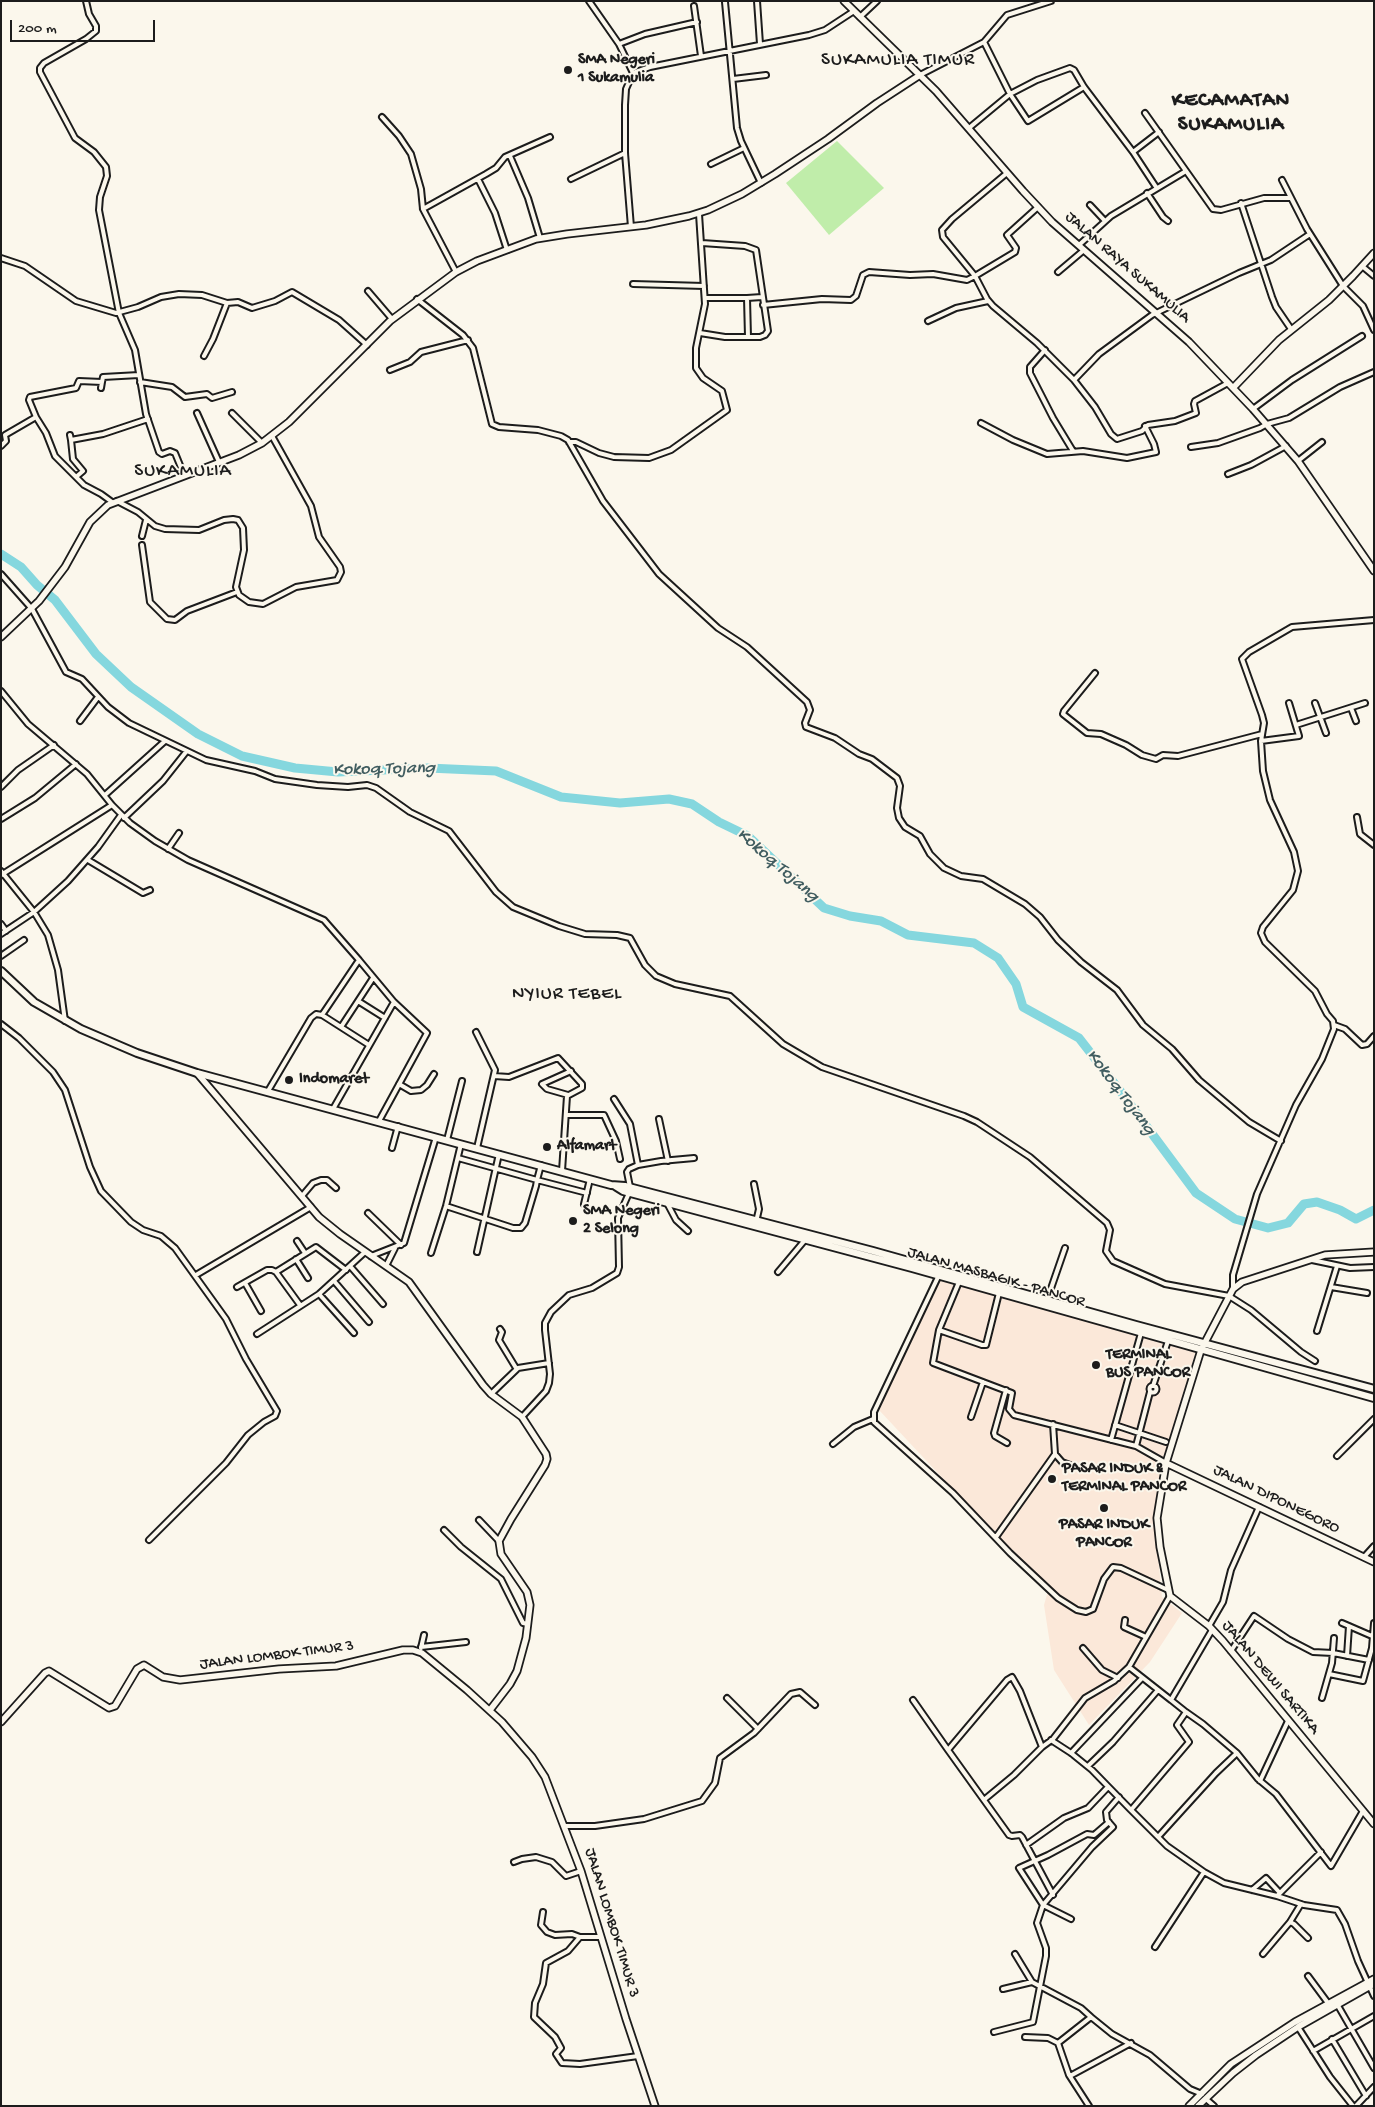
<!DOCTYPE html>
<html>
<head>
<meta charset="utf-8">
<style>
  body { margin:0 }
  #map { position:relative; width:1375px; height:2107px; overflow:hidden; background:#fbf7ec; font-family:"Gochi Hand",sans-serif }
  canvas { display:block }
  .frame { position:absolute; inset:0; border:2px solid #1c1c1c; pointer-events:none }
  .scale { position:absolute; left:10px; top:20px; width:145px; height:22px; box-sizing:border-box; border:2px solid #1c1c1c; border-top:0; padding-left:6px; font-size:15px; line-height:18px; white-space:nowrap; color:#1c1c1c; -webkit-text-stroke:4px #fbf7ec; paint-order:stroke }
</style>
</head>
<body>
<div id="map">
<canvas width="1375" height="2107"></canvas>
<div class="frame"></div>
<div class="scale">200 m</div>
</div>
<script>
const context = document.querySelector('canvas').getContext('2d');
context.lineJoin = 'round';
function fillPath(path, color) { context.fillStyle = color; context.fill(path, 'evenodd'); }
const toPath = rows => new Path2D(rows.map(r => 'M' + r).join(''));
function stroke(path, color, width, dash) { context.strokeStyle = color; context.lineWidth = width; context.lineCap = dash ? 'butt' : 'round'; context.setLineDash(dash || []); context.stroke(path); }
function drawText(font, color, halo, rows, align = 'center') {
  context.font = font + ' "Gochi Hand",sans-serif'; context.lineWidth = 4; context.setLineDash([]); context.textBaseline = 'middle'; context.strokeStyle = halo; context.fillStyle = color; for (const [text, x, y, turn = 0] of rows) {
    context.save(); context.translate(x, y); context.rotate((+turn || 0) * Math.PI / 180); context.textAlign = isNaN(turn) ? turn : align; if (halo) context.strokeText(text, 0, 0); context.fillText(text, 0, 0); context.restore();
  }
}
const built = toPath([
  [939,1278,1196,1350,1169,1442,1154,1516,1162,1597,1182,1613,1150,1662,1089,1725,1054,1670,1044,1605,1048,1591,879,1410]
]);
const green = toPath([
  [837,141,884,188,829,235,786,183]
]);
const river = toPath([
  [1,554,21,567,37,585,55,600,96,654,131,687,198,734,242,756,295,768,338,772,428,768,496,771,561,797,620,803,669,799,692,804,719,822,748,836,824,908,850,916,881,921,908,935,974,943,998,958,1016,984,1023,1007,1079,1038,1121,1092,1196,1193,1235,1219,1268,1228,1288,1223,1304,1204,1317,1202,1340,1210,1356,1219,1374,1210]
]);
const street = toPath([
  [86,1,89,14,96,26,96,31,86,39,44,63,40,68,40,72,75,138,94,152,106,167,107,176,100,197,99,210,119,313,135,350,146,414,159,452,162,454,170,451,175,453,184,475],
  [589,1,619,44,633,73,650,67,809,35,825,30,854,11],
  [757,1,760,44],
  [725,2,737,128,741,141,761,183],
  [694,6,701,56],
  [860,17,877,1],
  [984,42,1010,94,1028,121,1084,87],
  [619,44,645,34,697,22],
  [920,75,984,42,1007,15,1051,1],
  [733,79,766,75],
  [1145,113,1213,209,1221,210,1264,198,1291,198],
  [382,117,399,136,411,154,421,189,423,209,456,272],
  [969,128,1010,94,1037,80,1070,68,1074,70,1084,87,1133,152,1159,132],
  [1133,152,1156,187],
  [510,156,528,198,540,238],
  [711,164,744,148],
  [1007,173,952,219,942,230,943,237,975,276,1015,252,1016,248,1007,235,1038,207],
  [478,179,495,213,507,250],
  [571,179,625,153],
  [1282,180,1307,229,1343,286,1363,306,1374,330],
  [1147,193,1163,217,1168,221],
  [1241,203,1272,297,1276,307,1291,329],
  [1090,205,1105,221],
  [423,209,486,174,496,168,505,157,550,137],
  [631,227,625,153,625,105,626,89,633,73],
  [1079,245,1111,216,1186,171],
  [1,258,25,266,76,301,116,313,138,307,161,297,179,294,202,295,227,303,238,302,252,308,275,301,292,292,339,320,367,345],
  [1362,266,1374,276],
  [1058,272,1084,250],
  [633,284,704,286],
  [368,291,392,319],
  [705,298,747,298,748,337],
  [747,298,762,297],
  [417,299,463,335,473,348,492,424,499,427,538,430,561,436,568,440,603,501,659,574,718,628,747,647,807,702,810,710,805,723,806,727,835,738,859,754,872,759,897,778,900,786,897,808,899,818,905,827,920,836,930,854,944,868,961,876,983,879,1025,904,1040,917,1058,940,1081,962,1117,990,1143,1025,1172,1049,1199,1080,1249,1122,1281,1141],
  [763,305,822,299,851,300,856,296,863,275,869,272,910,275,933,274,967,280,975,276,987,299,993,306,1037,343,1074,380,1099,354,1152,315,1239,273,1271,260,1310,234],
  [928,321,956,308,988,301],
  [700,333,725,337,760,337,765,335,768,331,756,250,745,246,702,243],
  [1045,350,1030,367,1030,373,1053,418,1073,451],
  [204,356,213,339,227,303],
  [390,370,410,362,421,352,468,340],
  [1074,380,1095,407,1111,434,1117,439,1142,431,1148,425,1175,421,1196,413,1194,404,1195,401,1228,383],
  [102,382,103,377,139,375],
  [140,382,172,387,185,397,207,394,212,398,232,392],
  [1253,409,1292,380,1362,336],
  [197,413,219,462],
  [232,413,262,443],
  [36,417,46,433,55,456,84,485,101,494,112,502],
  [981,423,1013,440,1047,454,1083,451,1127,458,1156,452,1154,444,1145,426],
  [70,435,71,440,103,434,148,419],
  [71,440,73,459,83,471,76,477],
  [569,442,576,442,599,453,614,457,649,458,671,450,727,410,722,391,703,378,696,368,696,348,705,304,699,214],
  [1,446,6,441,5,435,36,417,29,400,30,397,76,388,79,381,102,382,101,388],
  [1191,447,1218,443,1260,428,1267,424,1289,418,1340,387,1374,372],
  [1298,461,1322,442],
  [1228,474,1251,465,1286,446],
  [117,501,138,512,155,526,165,529,199,530,224,520,233,519,238,520,243,528,244,550,236,587,239,595,249,602,263,604,296,587,337,580,341,572,340,567,319,537,311,506,272,436],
  [142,536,146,520],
  [142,545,150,602,167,619,175,620,187,611,237,592],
  [1,574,32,609,66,672,82,679,108,707,129,723,206,760,255,771,275,779,317,785,348,787,367,785,376,788,410,812,449,831,496,892,513,907,559,926,585,934,617,935,630,938,645,965,656,976,675,984,730,996,783,1044,822,1067,964,1116,977,1122,1030,1157,1107,1223,1110,1230,1106,1251,1113,1261,1165,1284,1229,1296,1251,1310,1301,1352,1315,1361],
  [1095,673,1064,711,1063,714,1087,733,1101,734,1126,745,1142,755,1156,759,1163,755,1178,756,1262,734],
  [1,691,28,724,87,774,112,805,130,823,155,841,188,860,324,920,359,960],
  [1315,703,1326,733],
  [1351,708,1356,721],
  [80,721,98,697],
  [1296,725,1365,703],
  [1261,741,1299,736,1289,703],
  [1,787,18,770,54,745],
  [105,795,165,741],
  [1357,817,1360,834,1374,845],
  [124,818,163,781,186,752],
  [1,819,35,798,76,764],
  [168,849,179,833],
  [88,860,143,893,150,890],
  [1,871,34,912,48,935,58,970,65,1021],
  [1,875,112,805],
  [1,924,6,931],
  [1,934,34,912,68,881,98,847,121,815],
  [1,956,24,940],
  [358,1001,385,1018],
  [322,1015,369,1045],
  [1,1024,19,1038,53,1072,65,1090,90,1167,101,1191,131,1222,143,1230,161,1236,175,1248,226,1319,246,1359,277,1411,275,1416,264,1422,248,1435,226,1463,149,1540],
  [1334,1025,1345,1029,1362,1045,1367,1044,1374,1036],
  [341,1027,373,978],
  [476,1032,495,1070,477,1148],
  [494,1076,509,1077,558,1058,582,1084,582,1088,567,1096,562,1171],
  [399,1084,411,1091,421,1090,427,1085,434,1074],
  [268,1091,311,1018,316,1014,322,1015,359,960,394,1002,427,1033,379,1121],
  [568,1095,547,1089,542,1084,571,1071],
  [614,1099,630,1124,638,1165],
  [333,1109,394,1002],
  [567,1115,604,1115,616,1141,620,1159],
  [659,1119,668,1161],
  [447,1140,462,1081],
  [392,1148,398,1126],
  [541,1165,537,1180,587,1193],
  [754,1184,759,1209,756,1222],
  [630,1187,627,1172,629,1169,638,1165,661,1161,694,1158],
  [302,1196,313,1183,321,1180,327,1180,336,1188],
  [667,1203,676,1220,688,1231],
  [584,1204,590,1179],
  [446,1206,513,1228,521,1228,525,1223,536,1186,537,1180,458,1158],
  [368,1213,401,1245],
  [297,1241,305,1253],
  [477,1252,499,1154],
  [431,1253,446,1206,461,1144],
  [371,1256,404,1243,436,1137],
  [296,1259,308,1278],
  [1312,1260,1350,1268,1374,1267],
  [350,1266,383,1304],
  [386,1266,395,1248],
  [778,1272,805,1240],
  [196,1275,311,1207],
  [939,1275,874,1412,874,1422,953,1493,1010,1553,1058,1598,1077,1610,1086,1612,1093,1609,1104,1579,1113,1567,1121,1568,1168,1590],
  [334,1281,369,1322],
  [959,1282,939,1330,933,1363,1012,1393,1009,1409,1014,1415,1136,1446],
  [245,1283,261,1311],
  [237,1287,267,1270,272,1270,276,1272],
  [1331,1287,1367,1293],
  [1233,1288,1233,1275,1257,1194,1296,1105,1322,1059,1334,1029,1333,1021,1327,1014,1315,991,1265,942,1261,933,1263,927,1293,890,1298,871,1294,852,1270,800,1263,771,1261,741,1264,723,1262,715,1242,659,1249,652,1292,627,1374,620],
  [319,1294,354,1333],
  [1047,1300,1065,1248],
  [300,1305,276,1272,316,1247,346,1270],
  [500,1329,502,1332,499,1340,516,1368],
  [939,1330,982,1345,986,1345,999,1293],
  [1317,1331,1337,1266],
  [257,1334,319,1294,365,1252],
  '1149.5 1389a3.5 3.5 0 1 1 7 0a3.5 3.5 0 1 1-7 0Z',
  [1153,1386,1168,1341],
  [1006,1390,994,1433,995,1436,1007,1443],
  [1150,1392,1136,1446,1166,1463],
  [491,1394,518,1368,549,1363],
  [522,1417,546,1391,549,1383,550,1374,545,1330,545,1323,551,1312,569,1295,592,1288,617,1273,619,1267,618,1218,629,1193],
  [971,1417,983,1382],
  [1053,1424,1055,1454],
  [1115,1425,1166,1442],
  [1111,1440,1141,1333],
  [833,1444,854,1427,873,1419],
  [1337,1456,1374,1419],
  [479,1520,499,1541],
  [444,1530,461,1547,501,1579,523,1623,528,1624],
  [996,1537,1055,1454,1062,1462,1070,1465],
  [1364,1557,1374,1546],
  [1170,1596,1129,1667,1171,1700],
  [1125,1620,1124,1627,1146,1637],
  [1342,1623,1372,1636],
  [1209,1626,1223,1602,1231,1570,1259,1507],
  [1212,1630,1171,1700,1186,1712,1177,1725,1189,1742,1131,1810,1167,1846,1204,1872,1224,1883,1277,1896,1304,1905,1337,1910,1345,1924,1358,1961,1374,1996],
  [421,1647,466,1642],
  [421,1648,424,1635],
  [1083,1648,1102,1670,1118,1678],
  [1231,1651,1254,1616,1288,1639,1313,1652,1333,1653,1369,1660],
  [1347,1656,1349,1626],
  [1329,1674,1363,1681,1372,1648,1374,1623],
  [727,1698,758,1729],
  [1322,1698,1332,1663,1334,1638],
  [913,1700,948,1750,1007,1680,1012,1677,1020,1691,1042,1747],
  [1186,1712,1203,1724,1237,1753],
  [1051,1740,1071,1753,1092,1770,1131,1810],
  [948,1750,1009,1835,1012,1836,1020,1835,1022,1837,1053,1895],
  [1071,1753,1142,1678],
  [1088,1766,1113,1742,1158,1690],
  [1260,1781,1288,1721],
  [985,1799,1014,1775,1042,1747,1053,1739,1085,1698,1114,1681,1129,1667],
  [565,1826,595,1826,644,1819,702,1801,715,1783,720,1758,754,1733,791,1694,800,1692,815,1705],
  [1158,1837,1216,1773,1237,1753,1258,1779,1276,1794,1331,1866,1363,1811],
  [1026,1845,1064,1818,1088,1808,1108,1787],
  [514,1862,522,1859,536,1857,552,1862,566,1876,581,1871],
  [1252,1890,1266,1878,1280,1893],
  [1277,1896,1321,1852],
  [543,1912,541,1925,547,1932,555,1935,572,1934,580,1937],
  [1071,1919,1043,1905,1092,1847,1113,1827,1107,1820,1106,1812,1119,1797],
  [1290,1922,1294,1924,1308,1938],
  [601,1937,580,1937,568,1951,546,1963,543,1984,535,2003,534,2017,555,2037,561,2048,556,2054,562,2063,580,2064,638,2056],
  [1155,1947,1204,1872],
  [1015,1954,1032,1982],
  [1263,1954,1290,1922,1301,1904],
  [1308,1976,1328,2003],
  [1003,1989,1032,1982,1081,2008,1091,2017],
  [1337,2004,1374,2068],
  [1298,2027,1330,2077,1353,2106],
  [994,2032,1033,2022,1046,1956,1046,1948,1037,1923,1043,1905,1019,1868,1048,1855,1087,1834,1094,1835,1109,1822],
  [1025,2037,1048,2038,1058,2043,1069,2075,1089,2106],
  [1332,2039,1366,2096],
  [1058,2043,1091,2017,1112,2034,1150,2055,1190,2089,1202,2094],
  [1313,2051,1374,2016],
  [1070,2076,1131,2043],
  [1206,2099,1214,2106],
  [1356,2106,1374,2087]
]);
const secondary = toPath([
  [844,1,936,91,1023,191,1052,222,1189,342,1253,409,1298,461,1374,571],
  [1233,388,1279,340,1329,300,1353,276,1374,253],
  [1,637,39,601,65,567,90,522,108,505,239,455,262,443,289,422,390,321,456,272,477,261,536,239,567,234,646,225,689,216,708,210,742,194,775,174,828,139,877,103,920,75],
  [197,1073,319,1217,340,1234,409,1282,483,1385,491,1394,522,1417,546,1454,547,1459,545,1465,511,1519,499,1541,501,1554,527,1592,530,1605,526,1638,517,1671,510,1684,490,1710],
  [1374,1252,1325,1255,1242,1282,1233,1289,1201,1350,1166,1463,1157,1518,1160,1547,1170,1596,1209,1626,1223,1641,1374,1824],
  [1166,1463,1374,1562],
  [1,1722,45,1673,49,1671,109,1708,115,1706,137,1669,144,1665,163,1677,180,1680,279,1669,336,1666,403,1650,413,1650,422,1653,467,1690,502,1722,532,1757,545,1777,581,1871,626,2019,655,2106],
  [1189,2106,1231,2064,1295,2022,1374,1979],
  [1198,2106,1233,2073,1256,2055,1298,2027,1374,1984]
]);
const primary = toPath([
  [1,971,34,1002,81,1029,137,1053,197,1073,611,1185,625,1186,873,1251,1136,1325,1374,1389],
  [615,1186,623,1191,912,1268,1374,1398]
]);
const markers = [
  [568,70,5,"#1c1c1c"],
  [289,1080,5,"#1c1c1c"],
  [547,1147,5,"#1c1c1c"],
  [573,1221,5,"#1c1c1c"],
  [1096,1365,5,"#1c1c1c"],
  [1052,1479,5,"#1c1c1c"],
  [1104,1508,5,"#1c1c1c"]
];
const poiNames = [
  ["SMA Negeri",578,61],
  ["1 Sukamulia",578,79],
  ["Indomaret",299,1080],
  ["Alfamart",557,1147],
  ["SMA Negeri",583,1212],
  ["2 Selong",583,1230],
  ["TERMINAL",1106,1356],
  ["BUS PANCOR",1106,1374],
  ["PASAR INDUK &",1062,1470],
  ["TERMINAL PANCOR",1062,1488],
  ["PASAR INDUK",1104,1526,"center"],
  ["PANCOR",1104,1544,"center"]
];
const streetNames = [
  ["JALAN RAYA SUKAMULIA",1127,268,41],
  ["JALAN MASBAGIK - PANCOR",996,1278,16],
  ["JALAN DIPONEGORO",1276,1500,26],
  ["JALAN LOMBOK TIMUR 3",277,1656,-7],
  ["JALAN DEWI SARTIKA",1270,1678,50],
  ["JALAN LOMBOK TIMUR 3",611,1923,73]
];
const waterNames = [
  ["Kokoq Tojang",384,770,-1],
  ["Kokoq Tojang",777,866,41],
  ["Kokoq Tojang",1120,1093,53]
];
const quarterNames = [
  ["SUKAMULIA TIMUR",898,61],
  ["SUKAMULIA",183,472],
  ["NYIUR TEBEL",567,995]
];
const districtNames = [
  ["KECAMATAN",1231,102],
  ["SUKAMULIA",1231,126]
];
fillPath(built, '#fbe8d9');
fillPath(green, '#c0edaa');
stroke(river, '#85d7de', 9);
stroke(street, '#1c1c1c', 8);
stroke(secondary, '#1c1c1c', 9);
stroke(primary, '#1c1c1c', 10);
stroke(street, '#fbf7ec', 4);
stroke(secondary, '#fbf7ec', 5.5);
stroke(primary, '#fbf7ec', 6);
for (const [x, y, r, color] of markers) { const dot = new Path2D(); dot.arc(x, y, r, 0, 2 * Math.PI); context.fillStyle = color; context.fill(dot); stroke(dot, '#fbf7ec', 2); }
drawText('bold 16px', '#1c1c1c', '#fbf7ec', poiNames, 'left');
drawText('16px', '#1c1c1c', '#fbf7ec', streetNames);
drawText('italic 18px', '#415d60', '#fbf7ec', waterNames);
context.letterSpacing = '1px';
drawText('19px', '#1c1c1c', '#fbf7ec', quarterNames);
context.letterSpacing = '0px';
context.letterSpacing = '1px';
drawText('bold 21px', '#1c1c1c', '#fbf7ec', districtNames);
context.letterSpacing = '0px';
</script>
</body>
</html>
